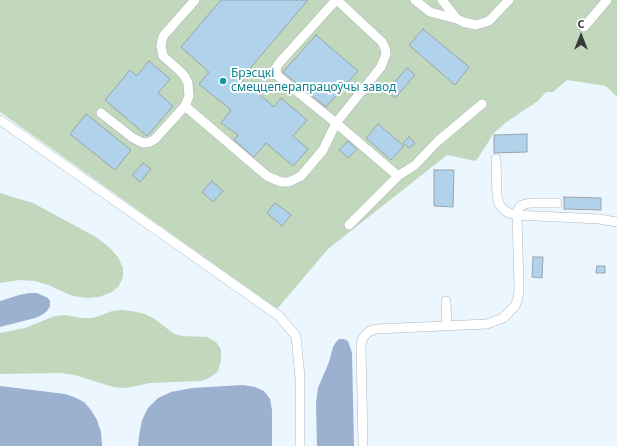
<!DOCTYPE html>
<html>
<head>
<meta charset="utf-8">
<style>
  body { margin:0 }
  #map { position:relative; width:617px; height:446px; overflow:hidden; background:#ecf6fe; font-family:"Noto Sans",sans-serif }
  canvas { display:block }
  .north { position:absolute; left:561px; top:16px; width:40px; height:40px; -webkit-text-stroke:3px #fff; paint-order:stroke; rotate:0deg; font-size:11px; font-weight:700; line-height:16px; text-align:center; color:#373b3e }
  .north::after { content:''; display:block; margin:auto; width:14px; height:18px; background:#373b3e; clip-path:polygon(50% 0,100% 100%,50% 72%,0 100%) }
</style>
</head>
<body>
<div id="map">
<canvas width="617" height="446"></canvas>
<div class="north">С</div>
</div>
<script>
const context = document.querySelector('canvas').getContext('2d');
context.lineJoin = 'round';
function fillPath(path, color) { context.fillStyle = color; context.fill(path, 'evenodd'); }
const toPath = rows => new Path2D(rows.map(r => 'M' + r).join(''));
function stroke(path, color, width, dash) { context.strokeStyle = color; context.lineWidth = width; context.lineCap = dash ? 'butt' : 'round'; context.setLineDash(dash || []); context.stroke(path); }
function drawText(font, color, halo, rows, align = 'center') {
  context.font = font + ' "Noto Sans",sans-serif'; context.lineWidth = 4; context.setLineDash([]); context.textBaseline = 'middle'; context.strokeStyle = halo; context.fillStyle = color; for (const [text, x, y, turn = 0] of rows) {
    context.save(); context.translate(x, y); context.rotate((+turn || 0) * Math.PI / 180); context.textAlign = isNaN(turn) ? turn : align; if (halo) context.strokeText(text, 0, 0); context.fillText(text, 0, 0); context.restore();
  }
}
const green = toPath([
  [0,0,617,0,617,97,606,86,567,80,553,92,546,92,538,101,505,123,494,133,476,161,447,155,328,249,277,309,0,112],
  [0,193,33,203,96,237,109,247,118,257,123,268,123,277,119,286,112,292,99,297,87,298,73,296,48,285,35,281,19,280,0,283],
  [121,310,132,311,145,314,155,319,174,334,183,336,207,337,216,342,221,349,221,361,218,371,211,377,201,381,150,383,126,388,113,387,75,375,61,373,0,374,0,333,25,328,55,316,65,315,82,318,92,318,102,315,112,311]
]);
const water = toPath([
  [29,293,37,293,48,298,50,301,50,306,47,311,42,315,35,318,0,327,0,301,19,295],
  [339,339,344,339,348,341,352,353,354,446,317,446,316,403,318,388,329,362,333,347,336,342],
  [243,385,255,387,264,391,270,399,272,410,272,446,138,446,139,436,142,420,148,408,158,398,171,392,192,388],
  [0,386,65,394,74,397,84,402,91,410,97,420,101,432,102,446,0,446]
]);
const building = toPath([
  [221,0,308,0,241,79,274,107,281,98,307,120,293,136,308,149,293,166,266,143,254,157,234,140,238,135,221,123,231,110,199,84,209,72,181,47,221,0],
  [423,29,469,67,455,85,409,45,423,29],
  [316,35,358,71,326,107,283,72,316,35],
  [149,61,170,79,158,93,173,106,147,136,105,100,130,70,137,76,149,61],
  [407,68,415,75,395,98,387,91,407,68],
  [86,114,131,150,115,170,70,134,86,114],
  [378,124,404,146,391,160,366,138,378,124],
  [527,134,527,152,494,153,494,135,527,134],
  [409,137,415,143,409,148,403,143,409,137],
  [348,141,357,149,348,158,339,150,348,141],
  [143,163,151,169,140,182,132,175,143,163],
  [434,170,454,170,453,207,434,206,434,170],
  [212,181,223,191,213,202,202,192,212,181],
  [564,197,601,198,601,210,564,209,564,197],
  [275,203,291,215,282,226,267,213,275,203],
  [533,257,543,257,542,278,532,277,533,257],
  [597,266,605,266,605,273,596,273,597,266]
]);
const minor = toPath([
  [336,0,281,61,277,66,276,72,279,77,336,123,398,176,415,165,438,141,482,104],
  [415,0,430,12,457,19],
  [442,0,457,19,463,22,476,25,489,21,509,0],
  [584,27,607,0],
  [185,106,267,176,281,182,289,182,301,176,323,150,336,123,381,67,386,54,385,48,382,42,337,0],
  [101,113,133,138,143,143,150,142,155,139,185,106,189,96,188,83,185,77,181,72,163,56,161,46,162,40,164,35,195,0],
  [0,120,279,316,296,336,300,377,300,446],
  [496,159,497,197,499,204,503,209,509,213,517,215,599,219,617,222],
  [349,225,398,176],
  [446,301,447,326],
  [363,446,361,347,362,340,365,335,370,331,376,329,487,324,503,318,515,306,518,298,519,289,517,215,519,208,522,205,530,203,557,203]
]);
const markers = [
  [223,81,4,"#0f9aa8"]
];
const cultureNames = [
  ["Брэсцкі",231,74],
  ["смеццеперапрацоўчы завод",231,88]
];
fillPath(green, '#c1d8bc');
fillPath(water, '#9cb1cf');
fillPath(building, '#b1d2eb');
stroke(building, '#9aa4ab', 1);
stroke(minor, '#adb7bf', 10);
stroke(minor, '#fff', 9);
for (const [x, y, r, color] of markers) { const dot = new Path2D(); dot.arc(x, y, r, 0, 2 * Math.PI); context.fillStyle = color; context.fill(dot); stroke(dot, '#fff', 1.5); }
drawText('12px', '#0d838f', '#fff', cultureNames, 'left');
</script>
</body>
</html>
